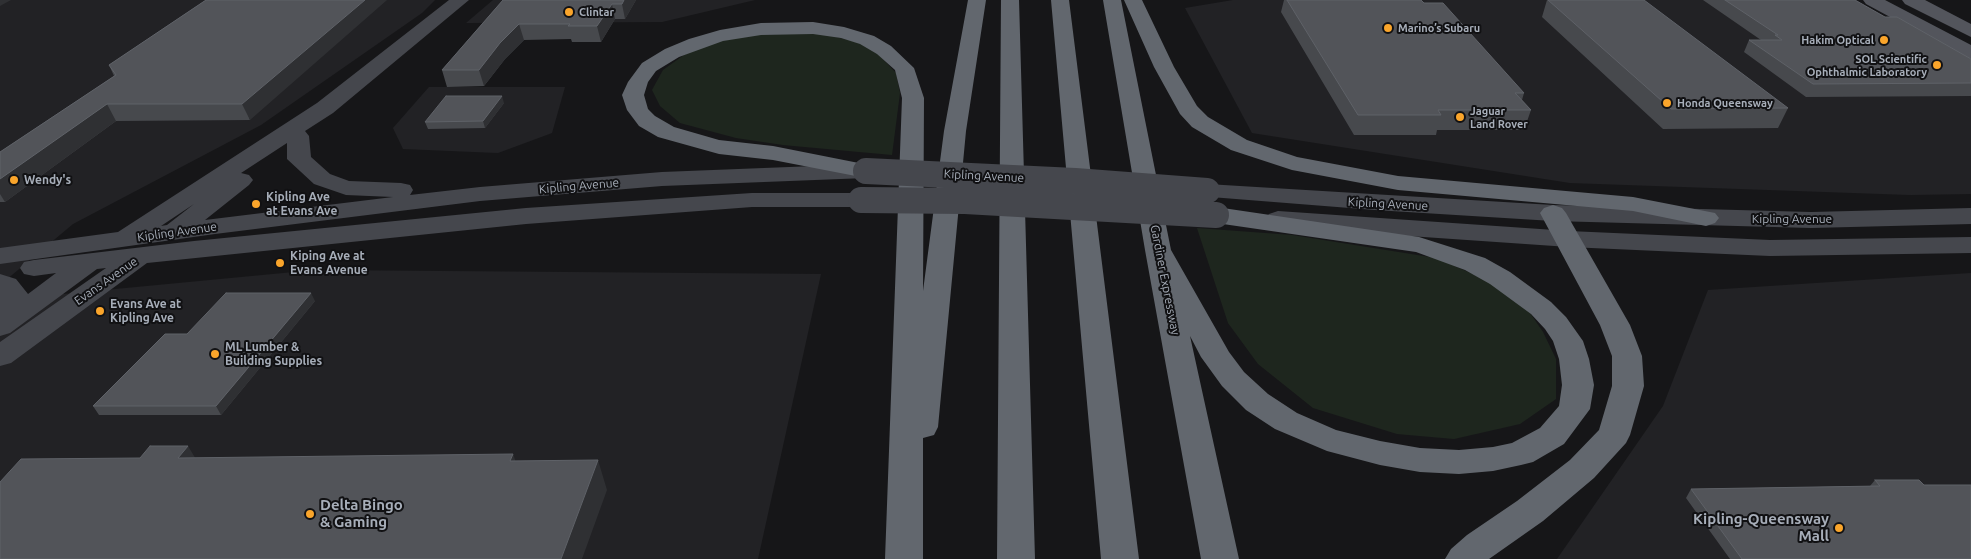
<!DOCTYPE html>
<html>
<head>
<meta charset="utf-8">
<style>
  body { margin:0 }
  canvas { display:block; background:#161618 }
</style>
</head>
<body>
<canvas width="1971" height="559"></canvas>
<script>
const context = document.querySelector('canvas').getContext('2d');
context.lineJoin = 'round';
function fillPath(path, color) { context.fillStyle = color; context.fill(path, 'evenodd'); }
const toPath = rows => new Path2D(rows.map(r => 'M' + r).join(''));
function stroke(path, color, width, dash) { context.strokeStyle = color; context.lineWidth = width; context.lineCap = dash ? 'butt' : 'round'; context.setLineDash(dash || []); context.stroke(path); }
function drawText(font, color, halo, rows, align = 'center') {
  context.font = font + ' Ubuntu,sans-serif'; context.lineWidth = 4; context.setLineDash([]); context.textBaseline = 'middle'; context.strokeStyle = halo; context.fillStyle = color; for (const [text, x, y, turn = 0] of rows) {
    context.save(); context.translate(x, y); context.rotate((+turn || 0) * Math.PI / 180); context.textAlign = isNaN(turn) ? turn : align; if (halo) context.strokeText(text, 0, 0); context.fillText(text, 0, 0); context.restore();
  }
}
const built = toPath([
  [0,0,435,0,422,13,261,125,73,224,0,285],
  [493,0,755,0,662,22,466,23],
  [1233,0,1845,0,1971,69,1971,194,1910,195,1570,183,1252,133,1185,8],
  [429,87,565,87,552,133,498,153,403,149,393,128],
  [315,270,821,274,758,559,0,559,0,300],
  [1971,273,1971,559,1557,559,1663,406,1708,290]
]);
const green = toPath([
  [819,33,857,42,878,54,896,73,900,93,892,155,783,145,736,138,680,123,660,106,652,90,663,70,684,55,712,43,747,35],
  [1197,228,1292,235,1436,258,1496,284,1530,313,1543,332,1556,359,1556,399,1520,424,1454,439,1397,434,1313,408,1258,364,1228,323]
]);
const secondary = toPath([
  [449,0,469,0,333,113,305,131,309,136,311,157,330,174,349,181,401,183,410,185,413,190,410,195,480,187,662,172,866,164,874,166,878,171,874,176,866,178,662,186,480,201,215,234,0,264,0,248,118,232,317,103,449,0],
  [287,143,287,159,314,184,346,195,393,197,205,220,249,185,253,180,249,175,241,173,287,143],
  [194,204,167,225,161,226,194,204],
  [1207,184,1553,205,1811,212,1971,208,1971,224,1811,228,1553,221,1375,210,1198,196,1195,191,1198,186,1207,184],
  [752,193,861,193,870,195,873,200,870,205,861,207,752,207,526,224,147,263,11,363,0,366,0,342,106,268,97,269,10,333,0,336,0,274,16,279,28,294,56,273,34,276,24,274,20,268,24,262,34,260,194,241,526,208,752,193],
  [1278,211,1569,231,1770,240,1971,237,1971,253,1770,256,1569,247,1278,227,1269,224,1265,219,1269,214,1278,211]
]);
const primary = toPath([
  [1863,0,1885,0,1971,45,1971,59,1964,57,1866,4,1863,0],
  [1902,0,1925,0,1971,24,1971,37,1905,4,1902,0]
]);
const highway = toPath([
  [968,0,986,0,966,131,938,427,934,435,923,438,923,559,885,559,902,98,895,70,877,54,860,44,841,38,813,34,761,35,723,41,679,57,656,71,648,82,644,95,648,109,655,116,674,127,719,140,773,146,874,166,878,171,874,176,866,178,773,160,719,154,658,137,639,126,627,110,622,95,628,82,642,63,665,49,689,39,720,30,761,23,813,22,844,27,874,36,891,46,914,68,924,98,923,291,944,131,968,0],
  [1001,0,1019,0,1035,559,997,559,1001,0],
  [1051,0,1069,0,1139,559,1101,559,1051,0],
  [1103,0,1121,0,1171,250,1229,352,1244,372,1268,394,1297,413,1336,430,1380,441,1420,448,1459,450,1493,447,1512,443,1540,428,1559,406,1562,385,1559,359,1553,341,1545,329,1531,314,1490,284,1465,270,1416,252,1216,223,1207,220,1203,215,1207,210,1216,207,1419,237,1485,258,1510,272,1551,302,1566,317,1583,341,1589,359,1594,385,1590,409,1564,444,1533,462,1521,465,1493,471,1459,474,1420,472,1380,465,1327,451,1275,429,1246,410,1222,386,1201,357,1190,336,1239,559,1201,559,1145,250,1103,0],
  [1124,0,1142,0,1174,67,1197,106,1208,117,1247,140,1297,157,1398,176,1633,197,1715,213,1719,218,1715,223,1706,226,1633,211,1398,190,1292,170,1231,150,1192,127,1180,114,1154,67,1124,0],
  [1553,205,1562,208,1566,213,1630,325,1642,356,1644,386,1630,435,1626,443,1594,478,1543,521,1489,559,1445,559,1451,549,1467,535,1517,501,1570,460,1599,430,1612,386,1612,356,1600,325,1540,213,1544,208,1553,205]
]);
const secondaryBridge = toPath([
  [866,171,1075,181,1207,191],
  [861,200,965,201,1216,215]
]);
const wall = toPath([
  [206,0,250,120,116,121,5,202,0,202,0,152,114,76,109,65],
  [503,0,636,0,625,19,615,19,601,42,572,42,571,39,524,40,505,59,484,86,447,87,442,70],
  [1284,0,1421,0,1524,93,1522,100,1531,110,1524,130,1437,130,1436,135,1354,135,1281,12],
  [1547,0,1788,108,1778,128,1663,129,1542,17],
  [1703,0,1855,0,1885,17,1971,59,1971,96,1806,97,1744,52,1749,40,1761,40],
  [504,103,485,128,428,129,425,122],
  [315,301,221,415,99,415,93,406,187,334],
  [1875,480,1924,485,1971,559,1730,559,1686,498,1691,489,1870,486]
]);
const shadedWall = toPath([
  [0,0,11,0,0,6],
  [365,0,387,0,250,120,242,104],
  [624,0,636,0,625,19,622,4],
  [612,4,615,19,601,42,597,26],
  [519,24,524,40,505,59,484,86,479,70,500,43],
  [502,96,504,103,485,128,483,121],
  [107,104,116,121,5,202,0,194,0,179],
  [311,293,315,301,221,415,216,406],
  [188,446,206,476,178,458],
  [513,454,524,484,510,461],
  [598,460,607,490,582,559,561,559]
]);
const building = toPath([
  [206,0,365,0,242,104,107,104,0,179,0,152,116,75,109,65,206,0],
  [503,0,624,0,622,4,612,4,597,26,568,26,570,24,519,24,500,43,479,70,442,70,503,0],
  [1287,0,1421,0,1424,3,1443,3,1524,93,1515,93,1531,110,1438,110,1441,115,1358,115,1287,0],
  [1548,0,1644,0,1788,108,1671,109,1548,0],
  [1725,0,1855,0,1885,17,1897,17,1971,59,1971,83,1813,84,1749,40,1782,40,1775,35,1778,35,1725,0],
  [446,96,502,96,483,121,425,122,446,96],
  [226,293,311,293,216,406,93,406,165,334,187,334,226,293],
  [150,446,188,446,178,458,513,454,510,461,598,460,561,559,0,559,0,482,21,459,140,458,150,446],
  [1875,480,1919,480,1924,485,1971,485,1971,559,1742,559,1691,489,1880,486,1875,480]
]);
const markers = [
  [569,12,5,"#faa52b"],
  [1388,28,5,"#faa52b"],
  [1884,40,5,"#faa52b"],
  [1937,65,5,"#faa52b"],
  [1667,103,5,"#faa52b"],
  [1460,117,5,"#faa52b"],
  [14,180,5,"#faa52b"],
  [256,204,5,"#faa52b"],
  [280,263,5,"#faa52b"],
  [100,311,5,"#faa52b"],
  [215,354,5,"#faa52b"],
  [310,514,5,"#faa52b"],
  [1839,528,5,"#faa52b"]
];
const farPoinames = [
  ["Clintar",579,12],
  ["Marino’s Subaru",1398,28],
  ["Hakim Optical",1874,40,"right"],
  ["SOL Scientific",1927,59,"right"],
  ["Ophthalmic Laboratory",1927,72,"right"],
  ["Honda Queensway",1677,103],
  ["Jaguar",1470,111],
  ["Land Rover",1470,124]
];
const streetNames = [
  ["Kipling Avenue",984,176,3],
  ["Kipling Avenue",579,186,-5],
  ["Kipling Avenue",1388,204,3],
  ["Kipling Avenue",1792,219],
  ["Kipling Avenue",177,232,-8],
  ["Gardiner Expressway",1165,280,79],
  ["Evans Avenue",106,281,-35]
];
const poiNames = [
  ["Wendy's",24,180],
  ["Kipling Ave",266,197],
  ["at Evans Ave",266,211],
  ["Kiping Ave at",290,256],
  ["Evans Avenue",290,270],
  ["Evans Ave at",110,304],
  ["Kipling Ave",110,318],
  ["ML Lumber &",225,347],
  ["Building Supplies",225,361]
];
const nearPoinames = [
  ["Delta Bingo",320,505],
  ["& Gaming",320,522],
  ["Kipling-Queensway",1829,519,"right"],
  ["Mall",1829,536,"right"]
];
fillPath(built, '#222225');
fillPath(green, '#1e261e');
fillPath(secondary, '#45474d');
fillPath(primary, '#53555c');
fillPath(highway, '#62676e');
stroke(secondaryBridge, '#45474d', 26);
fillPath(wall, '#47494d');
fillPath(shadedWall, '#2f3033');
fillPath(building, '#525459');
stroke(building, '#5f6268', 1);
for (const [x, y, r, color] of markers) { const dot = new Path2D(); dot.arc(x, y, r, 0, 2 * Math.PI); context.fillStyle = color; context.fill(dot); stroke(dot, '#111113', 2); }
drawText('bold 11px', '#a7aeb9', '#111113', farPoinames, 'left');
drawText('12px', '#a7aeb9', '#111113', streetNames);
drawText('bold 12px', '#a7aeb9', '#111113', poiNames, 'left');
drawText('bold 15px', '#a7aeb9', '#111113', nearPoinames, 'left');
</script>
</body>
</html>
